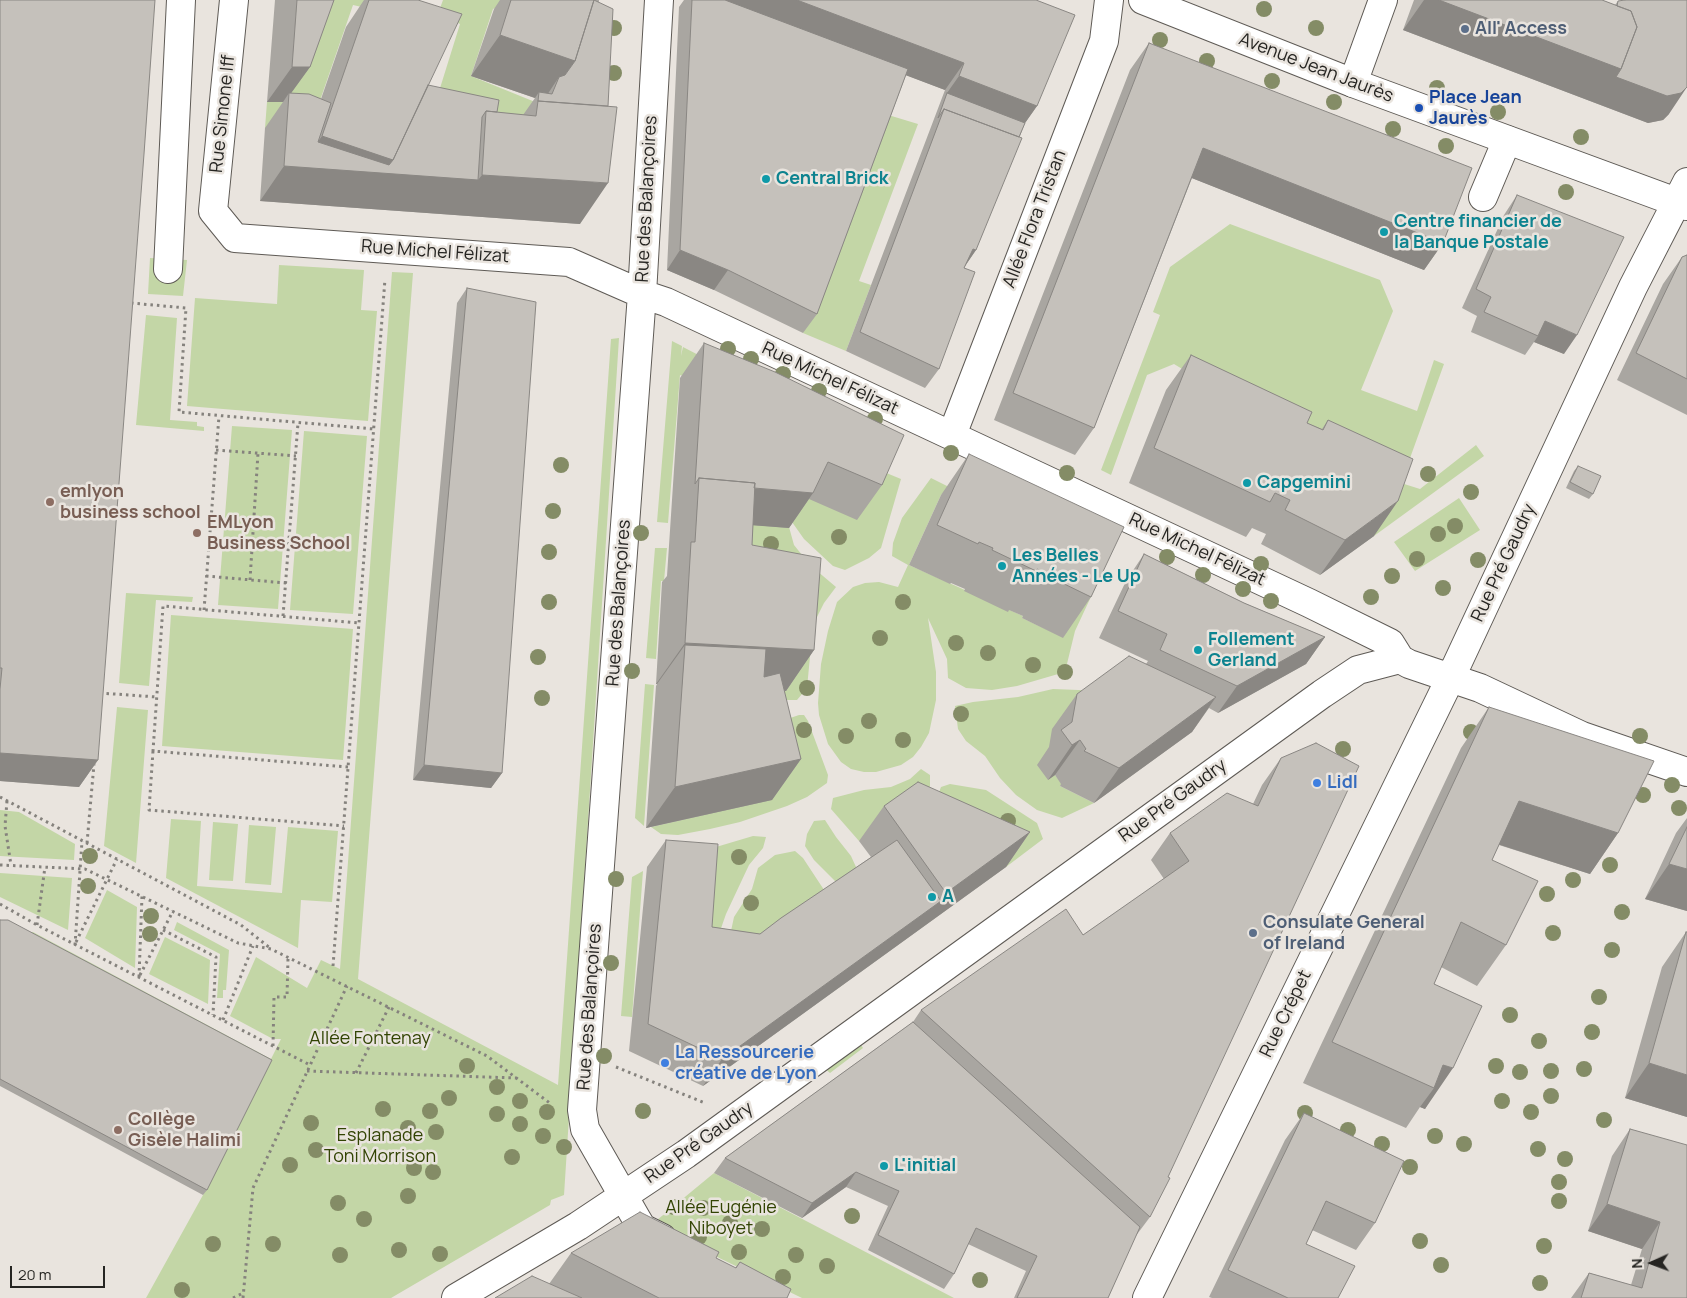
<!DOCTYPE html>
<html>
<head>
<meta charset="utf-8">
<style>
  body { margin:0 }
  #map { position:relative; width:1687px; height:1298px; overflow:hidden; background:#e9e4de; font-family:Manrope,sans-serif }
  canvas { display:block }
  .north { position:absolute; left:1627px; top:1238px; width:50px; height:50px; -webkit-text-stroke:4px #e9e4de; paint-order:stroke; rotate:268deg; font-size:14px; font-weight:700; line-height:20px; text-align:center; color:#262522 }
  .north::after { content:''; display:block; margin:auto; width:18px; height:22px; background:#262522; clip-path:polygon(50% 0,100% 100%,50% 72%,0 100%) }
  .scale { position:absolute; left:10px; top:1266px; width:95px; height:22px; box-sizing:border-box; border:2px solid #262522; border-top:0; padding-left:6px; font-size:15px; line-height:18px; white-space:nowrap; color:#262522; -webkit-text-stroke:4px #e9e4de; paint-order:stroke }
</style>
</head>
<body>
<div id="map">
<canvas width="1687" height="1298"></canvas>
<div class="north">N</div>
<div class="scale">20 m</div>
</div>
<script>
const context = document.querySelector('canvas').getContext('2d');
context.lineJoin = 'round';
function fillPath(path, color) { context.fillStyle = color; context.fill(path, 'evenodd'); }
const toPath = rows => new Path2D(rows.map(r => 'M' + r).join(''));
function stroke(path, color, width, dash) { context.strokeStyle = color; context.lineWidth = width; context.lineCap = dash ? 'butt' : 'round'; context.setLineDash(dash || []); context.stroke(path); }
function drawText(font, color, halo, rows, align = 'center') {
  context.font = font + ' Manrope,sans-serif'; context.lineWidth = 5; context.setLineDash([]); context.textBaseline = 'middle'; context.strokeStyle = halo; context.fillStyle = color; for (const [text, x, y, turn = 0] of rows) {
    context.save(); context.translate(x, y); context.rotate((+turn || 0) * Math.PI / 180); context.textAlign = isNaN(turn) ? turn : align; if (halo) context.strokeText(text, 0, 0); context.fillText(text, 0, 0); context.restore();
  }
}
const green = toPath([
  [322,0,379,0,375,10,353,5,307,138,265,128,267,102,285,102],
  [443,0,513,0,493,9,471,76,540,104,533,121,436,101,460,24,438,14],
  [885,114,918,124,859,281,871,285,846,351,803,333],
  [1230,224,1380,280,1393,311,1361,390,1417,411,1434,360,1444,364,1401,483,1420,489,1476,445,1484,456,1374,536,1389,494,1174,364,1147,375,1111,475,1101,470,1160,315,1153,312,1170,267],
  [150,258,187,260,183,296,148,294],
  [279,265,364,270,361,310,377,311,368,421,187,406,195,298,277,304],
  [392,272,413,273,358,979,558,1085,611,339,619,338,564,1195,551,1200,550,1205,391,1298,146,1298,203,1195,269,1065,19,933,33,932,271,1059,281,1039,273,1039,230,1016,256,957,307,988,321,960,340,969],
  [146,315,177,318,170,420,197,422,197,426,204,427,204,431,136,425],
  [672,341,682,346,681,356,683,347,712,362,701,383,680,375,668,523,657,522],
  [232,426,292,430,278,609,218,605],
  [304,431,367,436,353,614,290,610],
  [879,470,901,479,881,548,869,558,845,570,833,566,804,539,792,522,789,527,794,545,810,565,836,587,824,603,813,625,807,688,797,700,763,700,726,523,789,527,804,496],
  [931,478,949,487,941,495,909,565,1023,616,1022,618,1063,637,1103,571,1075,631,1065,672,1017,686,992,690,966,688,948,678,947,659,928,618,936,672,936,700,929,733,921,747,913,757,901,765,876,772,864,772,851,769,841,762,828,744,819,715,818,703,821,664,828,631,837,602,853,587,865,583,879,582,898,587,908,565,892,556,893,543,902,518],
  [1459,498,1480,530,1415,571,1394,542],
  [655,548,667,548,664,581,661,581,656,659,646,658],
  [126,593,193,597,192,602,156,600,149,686,119,683],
  [171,615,353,629,343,760,162,746],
  [645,684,654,685,644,826,635,818],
  [1053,689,1104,691,1055,775,1062,784,1060,786,1094,803,1062,818,1037,810,1016,795,1000,778,985,756,966,741,958,729,955,706,973,702,1018,697],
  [117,707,148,710,136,863,104,846],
  [799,715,804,715,808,721,828,775,827,783,807,797,787,806,740,822,710,829,678,835,661,834,651,827,703,815,755,730],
  [921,769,930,775,930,786,928,795,859,841,831,809,833,798,864,790,891,787,910,779],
  [950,784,986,790,1037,823,1043,839,1006,867,933,808,941,787],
  [0,810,19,812,75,844,74,860,0,856],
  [171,819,201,821,197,886,282,893,288,827,338,831,332,902,301,900,298,948,166,878],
  [825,820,836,837,851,856,861,878,844,890,814,860,805,846,807,834,814,821],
  [213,822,238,824,233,881,209,880],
  [249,825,276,827,271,885,245,883],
  [753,836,766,837,763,848,749,865,726,914,711,957,647,867,665,853,706,850],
  [795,851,803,858,830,899,762,945,731,931,734,917,752,889,758,868,775,855],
  [643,871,632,1017,621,1016,632,877],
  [0,873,72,878,68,930,0,897],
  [107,890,137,907,135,968,85,938],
  [177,922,229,950,226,990,223,990,223,998,217,998,220,954,174,930],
  [165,937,210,960,208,1004,149,974],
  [858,1040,863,1048,830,1073,823,1067],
  [714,1173,954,1298,802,1298,651,1225]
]);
const path = toPath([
  [131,303,186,308,179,412,374,429],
  [216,450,296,456],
  [206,576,286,583],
  [250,580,258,453],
  [204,610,219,416],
  [283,616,298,423],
  [100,693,157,697],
  [153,751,149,810,344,826],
  [348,767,153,751,163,606,359,623],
  [0,797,241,925,270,948],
  [7,801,5,826,11,865],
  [87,843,94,764],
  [0,865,85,869,238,943,271,949,487,1056,551,1104],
  [0,904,37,925,310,1065],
  [37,925,45,867],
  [163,930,216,957,213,1015],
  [76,942,117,859],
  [75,945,82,841],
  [333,966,385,279],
  [140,975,173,911],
  [139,977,142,896],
  [223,1020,253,946],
  [273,1046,274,997,287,997,288,958],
  [616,1067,705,1103],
  [307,1071,516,1078],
  [356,1073,389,1007],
  [233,1298,243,1293],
  [243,1298,253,1188,347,986]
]);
const minor = toPath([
  [234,0,213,211,235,238,569,262,642,294,666,302,1309,603,1390,643,1400,659],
  [659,0,642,294,582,1110,585,1129,636,1218,642,1228,662,1238],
  [1353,83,1383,0],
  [1483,197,1507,140],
  [168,269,181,0],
  [952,435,1104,41,1109,0],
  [456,1298,578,1226,686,1154,1322,694,1358,670,1400,659,1409,664,1480,688,1582,736,1687,772],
  [1147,1298,1451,677,1633,287,1687,182]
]);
const major = toPath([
  [1143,0,1353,83,1687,206]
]);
const trees = [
  [1264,9],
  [614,28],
  [1316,28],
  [1160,40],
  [1207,61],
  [614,73],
  [1272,81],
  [1437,88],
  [1334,102],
  [1498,112],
  [1393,129],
  [1581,137],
  [1446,146],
  [1566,192],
  [728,349],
  [751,359],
  [783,374],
  [819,391],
  [875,419],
  [951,453],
  [561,465],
  [1067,473],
  [1428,474],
  [1471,492],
  [553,511],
  [1455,526],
  [641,533],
  [1438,534],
  [839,537],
  [771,544],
  [549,552],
  [1167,557],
  [1417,559],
  [1478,560],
  [1261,564],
  [1203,575],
  [1392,576],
  [1443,588],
  [1243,589],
  [1371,597],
  [1271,601],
  [549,602],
  [903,602],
  [880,638],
  [956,643],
  [988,653],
  [538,657],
  [1033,665],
  [632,671],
  [1065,672],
  [807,688],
  [542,698],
  [961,714],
  [869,721],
  [804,730],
  [1471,732],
  [846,736],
  [1640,736],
  [903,740],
  [1343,749],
  [1672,785],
  [1643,795],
  [1679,808],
  [1008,821],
  [90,856],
  [739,857],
  [1610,865],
  [616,879],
  [1573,880],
  [88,886],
  [1547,894],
  [751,903],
  [1622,912],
  [151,916],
  [1553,933],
  [150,934],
  [1612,950],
  [611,963],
  [1599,997],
  [1510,1015],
  [1592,1032],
  [1539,1041],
  [604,1056],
  [467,1066],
  [1496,1066],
  [1584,1069],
  [1551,1071],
  [1520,1072],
  [497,1087],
  [1551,1096],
  [449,1098],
  [520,1101],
  [1502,1101],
  [383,1109],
  [430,1111],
  [643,1111],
  [547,1112],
  [1531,1112],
  [1305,1113],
  [497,1114],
  [1604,1120],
  [311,1123],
  [520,1124],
  [408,1128],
  [1348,1130],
  [436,1132],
  [543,1136],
  [1435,1136],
  [1382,1144],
  [1464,1144],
  [564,1147],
  [1538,1149],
  [316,1150],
  [512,1157],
  [1565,1159],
  [290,1165],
  [1410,1167],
  [414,1168],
  [433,1172],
  [1559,1182],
  [408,1196],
  [1559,1201],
  [338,1203],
  [674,1207],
  [703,1208],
  [852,1216],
  [364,1219],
  [730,1223],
  [762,1229],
  [699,1237],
  [1420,1241],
  [213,1244],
  [273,1244],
  [1544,1246],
  [399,1250],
  [739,1252],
  [440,1254],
  [340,1255],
  [796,1255],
  [1441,1265],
  [827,1266],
  [783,1277],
  [980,1280],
  [1540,1283],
  [182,1290]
];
const wall = toPath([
  [0,0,98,760,79,787,0,781],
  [275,0,334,0,310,67,291,93,321,99,346,27,364,0,418,0,428,85,497,112,523,115,535,98,471,76,494,9,500,0,599,0,580,224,260,201,265,128,283,102,267,102],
  [684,0,1036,0,1037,106,1025,123,976,250,965,266,939,369,925,388,846,351,945,90,906,75,817,314,803,333,714,290,667,270,679,7],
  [1414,0,1602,0,1615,5,1618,1,1669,114,1663,120,1648,123,1403,30],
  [1149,43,1443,243,1424,270,1192,178,1094,428,1075,455,994,420,1130,70],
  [1517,195,1564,354,1534,342,1525,355,1471,332,1477,316,1462,308,1504,215],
  [1687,255,1687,415,1617,380,1663,284,1682,257],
  [467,288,502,773,491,788,413,780,457,303],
  [704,343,882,485,857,520,809,499,789,528,753,525,752,545,814,650,786,691,784,691,801,759,772,800,646,828,656,686,657,684,656,684,662,582,667,576,680,378],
  [1191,355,1307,423,1322,429,1328,420,1374,536,1320,575,1261,544,1266,534,1252,528,1246,537,1129,483,1166,390],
  [969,454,1091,597,1063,638,1022,618,1023,616,1009,610,1008,612,964,591,965,589,951,583,950,584,909,565,941,495],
  [1578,466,1593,494,1589,499,1566,488,1574,471],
  [1144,554,1244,603,1325,637,1306,664,1218,713,1209,708,1192,732,1094,803,1060,786,1061,784,1055,775,1048,780,1037,765,1049,747,1052,729,1077,694,1146,664,1148,661,1099,638,1126,581],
  [1489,707,1618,833,1590,874,1499,845,1492,860,1506,945,1477,986,1441,967,1434,984,1482,1006,1425,1109,1420,1107,1406,1128,1303,1083,1461,748],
  [1281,758,1150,1217,1135,1237,1108,1298,1014,1298,1026,1271,968,1244,954,1274,944,1289,868,1250,888,1206,846,1187,802,1218,714,1173,725,1158,913,1022,921,1010,1083,935,1164,879,1151,860,1170,833,1253,804,1262,785],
  [884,806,1030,832,1006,867,703,1086,629,1051,647,867,666,840,712,927,760,934,871,857,859,841],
  [1687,818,1687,911,1645,899,1676,833],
  [0,920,207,1190,203,1195,0,1086],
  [1686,932,1687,1117,1625,1098,1662,967],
  [1304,1113,1375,1223,1356,1250,1312,1230,1306,1244,1338,1298,1212,1298,1209,1297,1285,1140],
  [1630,1129,1687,1298,1571,1298,1589,1273,1631,1285,1642,1249,1588,1231,1612,1156],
  [571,1253,716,1258,735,1268,740,1262,787,1298,495,1298,549,1284]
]);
const shadedWall = toPath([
  [706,0,797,0,964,63,945,90],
  [1424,0,1439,0,1687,87,1669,114,1663,120,1648,123,1403,30],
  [500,35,575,61,553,92,559,77,543,101,539,92,535,98,471,76],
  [292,67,310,67,289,96,289,93,283,102,267,102],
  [959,76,1037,106,1018,133,947,93],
  [322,136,478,180,482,175,608,183,580,224,260,201,284,166,300,167],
  [1203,148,1443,243,1424,270,1184,175],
  [973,249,976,250,963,269],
  [680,250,728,270,714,290,667,270],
  [1545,321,1577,335,1564,354,1534,342,1538,336],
  [699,484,813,493,789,528,696,521],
  [1398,501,1374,536,1320,575,1345,540],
  [1325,637,1306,664,1218,713,1237,686],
  [685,643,814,650,786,691,682,685,685,645,657,684,656,684],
  [1216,697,1192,732,1094,803,1119,768],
  [1080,740,1055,775,1048,780,1072,745],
  [0,753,98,760,79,787,0,781],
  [801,759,772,800,646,828,675,787],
  [424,765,502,773,491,788,413,780],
  [1519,801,1618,833,1590,874,1491,842],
  [1030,832,1006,867,703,1086,722,1059,941,901,946,893],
  [1669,864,1687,869,1687,911,1645,899],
  [1649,1063,1687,1075,1687,1117,1625,1098],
  [1443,1065,1453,1068,1425,1109,1420,1107,1434,1088],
  [856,1172,846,1187,802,1218,812,1203],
  [1607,1204,1660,1222,1642,1249,1588,1231]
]);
const building = toPath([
  [0,0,155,0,144,154,98,760,0,753,0,689,2,668,0,668,0,0],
  [297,0,334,0,310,67,292,67,297,0],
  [369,0,418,0,462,14,393,160,322,136,369,0],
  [511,0,594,0,575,61,500,35,511,0],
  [594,0,613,9,608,106,538,101,539,92,552,94,559,77,565,75,575,61,594,0],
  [692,0,725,0,908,69,817,314,728,270,680,250,692,0],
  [797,0,1036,0,1075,15,1037,106,959,76,964,63,797,0],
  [1439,0,1602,0,1631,11,1637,27,1621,69,1439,0],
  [1625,0,1687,0,1687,87,1681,93,1667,96,1616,77,1621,69,1637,27,1631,11,1617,6,1618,1,1625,0],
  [1149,43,1472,168,1443,243,1203,148,1094,428,1013,393,1149,43],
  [428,85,499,100,497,112,486,111,482,117,478,180,284,166,289,93,309,94,331,103,318,142,389,165,393,160,428,85],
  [947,93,1025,123,1019,137,944,109,938,118,947,93],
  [538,101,617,107,608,183,482,175,486,111,536,116,538,101],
  [944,109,1022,138,976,250,973,249,964,268,975,272,939,369,860,332,944,109],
  [1517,195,1624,237,1577,335,1545,321,1538,336,1484,312,1491,297,1476,289,1517,195],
  [1687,255,1687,379,1636,353,1682,257,1687,255],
  [467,288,536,302,502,773,424,765,467,288],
  [704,343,775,372,904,435,882,485,828,462,813,493,754,488,755,483,699,478,695,484,704,343],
  [1191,355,1312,412,1307,423,1323,430,1328,420,1413,459,1398,501,1345,540,1285,510,1290,500,1275,493,1270,502,1154,448,1191,355],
  [969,454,1124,527,1091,597,1050,577,1051,576,1037,569,1036,571,992,550,993,548,979,542,978,544,937,525,969,454],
  [1578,466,1601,476,1593,494,1570,482,1578,466],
  [699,478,755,483,752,545,821,558,814,650,685,643,691,542,695,542,699,478],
  [1144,554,1244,603,1325,637,1237,686,1160,650,1167,634,1118,611,1144,554],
  [685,645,766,649,764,677,780,673,801,759,675,787,685,645],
  [1129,656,1216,697,1119,768,1084,751,1086,749,1080,740,1072,745,1061,730,1072,722,1077,694,1129,656],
  [1489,707,1654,761,1618,833,1519,801,1492,860,1538,881,1506,945,1461,922,1434,984,1482,1006,1453,1068,1443,1065,1434,1088,1332,1042,1489,707],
  [1316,743,1359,766,1168,1177,1170,1178,1150,1217,921,1010,1066,909,1083,935,1189,861,1170,833,1227,793,1258,806,1281,758,1316,743],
  [918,782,1030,832,946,893,884,806,918,782],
  [1687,827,1687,869,1669,864,1687,827],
  [666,840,718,844,712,927,760,934,781,918,897,840,941,901,722,1059,648,1024,666,840],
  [0,920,8,920,272,1060,207,1190,0,1079,0,920],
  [1686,932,1687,932,1687,1075,1649,1063,1686,932],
  [913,1022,1140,1227,1108,1298,1017,1298,1037,1256,976,1228,954,1274,878,1235,899,1191,856,1172,812,1203,725,1158,913,1022],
  [1304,1113,1404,1161,1375,1223,1326,1201,1306,1244,1355,1266,1338,1298,1288,1298,1228,1270,1304,1113],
  [1630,1129,1687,1145,1687,1298,1581,1298,1589,1273,1642,1288,1660,1222,1607,1204,1630,1129],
  [640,1212,719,1252,716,1258,736,1268,740,1262,791,1289,787,1298,659,1298,571,1253,640,1212],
  [532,1276,582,1298,495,1298,532,1276]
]);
const markers = [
  [1465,29,5,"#5c6f8a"],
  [1419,108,5,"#1a4fb4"],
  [766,179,5,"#0f9aa8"],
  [1384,232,5,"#0f9aa8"],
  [1247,483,5,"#0f9aa8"],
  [50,502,5,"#8d6e63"],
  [197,533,5,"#8d6e63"],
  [1002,566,5,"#0f9aa8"],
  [1198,650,5,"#0f9aa8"],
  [1317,783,5,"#3f7fe0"],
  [932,897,5,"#0f9aa8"],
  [1253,933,5,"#5c6f8a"],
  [665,1063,5,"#3f7fe0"],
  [118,1130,5,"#8d6e63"],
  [884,1166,5,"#0f9aa8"]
];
const serviceNames = [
  ["All' Access",1475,29],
  ["Consulate General",1263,923],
  ["of Ireland",1263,944]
];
const streetNames = [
  ["Avenue Jean Jaurès",1316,68,21],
  ["Rue Simone Iff",223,114,-84],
  ["Rue des Balançoires",647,199,-87],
  ["Allée Flora Tristan",1035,219,-69],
  ["Rue Michel Félizat",435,252,4],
  ["Rue Michel Félizat",830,379,25],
  ["Rue Michel Félizat",1197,550,25],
  ["Rue Pré Gaudry",1504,563,-65],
  ["Rue des Balançoires",619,603,-86],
  ["Rue Pré Gaudry",1173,801,-36],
  ["Rue des Balançoires",590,1007,-86],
  ["Rue Crépet",1286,1014,-64],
  ["Rue Pré Gaudry",699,1143,-35]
];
const transitNames = [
  ["Place Jean",1429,98],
  ["Jaurès",1429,119]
];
const cultureNames = [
  ["Central Brick",776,179],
  ["Centre financier de",1394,222],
  ["la Banque Postale",1394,243],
  ["Capgemini",1257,483],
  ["Les Belles",1012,556],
  ["Années - Le Up",1012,577],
  ["Follement",1208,640],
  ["Gerland",1208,661],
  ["A",942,897],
  ["L'initial",894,1166]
];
const educationNames = [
  ["emlyon",60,492],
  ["business school",60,513],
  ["EMLyon",207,523],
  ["Business School",207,544],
  ["Collège",128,1120],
  ["Gisèle Halimi",128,1141]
];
const shopNames = [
  ["Lidl",1327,783],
  ["La Ressourcerie",675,1053],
  ["créative de Lyon",675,1074]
];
const parkNames = [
  ["Allée Fontenay",370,1039],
  ["Esplanade",380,1136],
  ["Toni Morrison",380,1157],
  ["Allée Eugénie",721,1208],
  ["Niboyet",721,1229]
];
fillPath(green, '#c3d6a6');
stroke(minor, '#5e5a55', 30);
stroke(major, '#5e5a55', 30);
stroke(path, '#85827d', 3, [2.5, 4]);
stroke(minor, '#fff', 28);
stroke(major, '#fff', 28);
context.fillStyle = '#848c66';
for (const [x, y] of trees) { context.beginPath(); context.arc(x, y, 8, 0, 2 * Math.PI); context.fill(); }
fillPath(wall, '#a9a6a1');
fillPath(shadedWall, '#8a8783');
fillPath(building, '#c5c1bb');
stroke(building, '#8a8783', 1);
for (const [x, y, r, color] of markers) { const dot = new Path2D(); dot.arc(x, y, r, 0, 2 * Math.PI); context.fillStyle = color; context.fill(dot); stroke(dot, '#e9e4de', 2); }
drawText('bold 18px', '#4e5e75', '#e9e4de', serviceNames, 'left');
drawText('18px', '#262522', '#e9e4de', streetNames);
drawText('bold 18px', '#164399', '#e9e4de', transitNames, 'left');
drawText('bold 18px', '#0d838f', '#e9e4de', cultureNames, 'left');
drawText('bold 18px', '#785e54', '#e9e4de', educationNames, 'left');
drawText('bold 18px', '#366cbe', '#e9e4de', shopNames, 'left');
drawText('18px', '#324403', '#e9e4de', parkNames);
</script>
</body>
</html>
